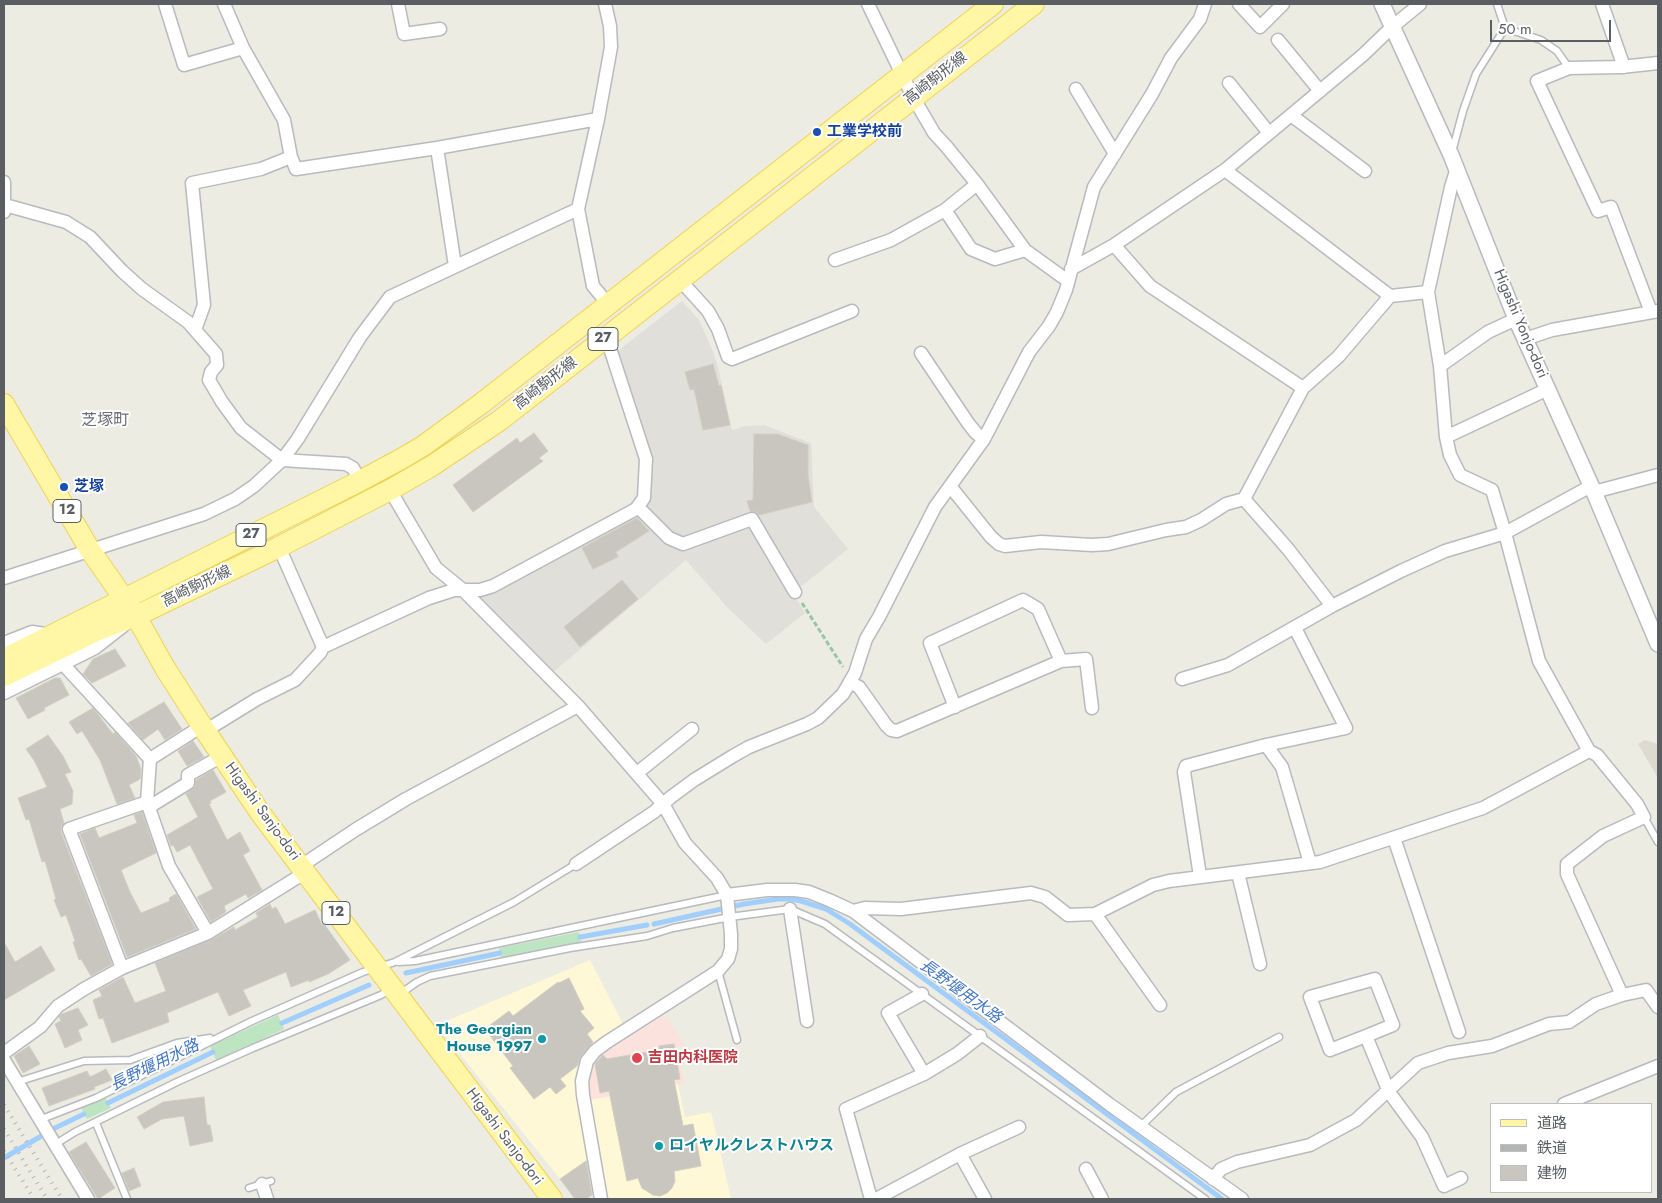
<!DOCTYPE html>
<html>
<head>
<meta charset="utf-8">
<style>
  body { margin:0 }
  #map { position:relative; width:1662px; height:1203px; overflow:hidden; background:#edece2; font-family:Jost,"Noto Sans JP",sans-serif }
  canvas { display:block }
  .frame { position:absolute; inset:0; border:5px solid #5a5e63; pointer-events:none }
  .legend { position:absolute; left:1490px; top:1103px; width:162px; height:90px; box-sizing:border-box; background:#fff; border:1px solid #bdbfc1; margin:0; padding:6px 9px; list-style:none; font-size:15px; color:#5a5e63 }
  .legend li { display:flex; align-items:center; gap:10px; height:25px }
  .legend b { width:25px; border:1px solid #bdbfc1 }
  .scale { position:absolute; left:1490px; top:20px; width:121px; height:22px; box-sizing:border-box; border:2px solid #5a5e63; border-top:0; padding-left:6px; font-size:15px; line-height:18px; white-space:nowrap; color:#5a5e63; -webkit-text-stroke:4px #fff; paint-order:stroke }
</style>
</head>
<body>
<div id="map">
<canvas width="1662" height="1203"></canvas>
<div class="frame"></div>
<ul class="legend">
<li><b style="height:6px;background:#fff7a5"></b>道路</li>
<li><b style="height:6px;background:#b3b4b4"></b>鉄道</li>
<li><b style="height:14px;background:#c8c6bf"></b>建物</li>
</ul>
<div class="scale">50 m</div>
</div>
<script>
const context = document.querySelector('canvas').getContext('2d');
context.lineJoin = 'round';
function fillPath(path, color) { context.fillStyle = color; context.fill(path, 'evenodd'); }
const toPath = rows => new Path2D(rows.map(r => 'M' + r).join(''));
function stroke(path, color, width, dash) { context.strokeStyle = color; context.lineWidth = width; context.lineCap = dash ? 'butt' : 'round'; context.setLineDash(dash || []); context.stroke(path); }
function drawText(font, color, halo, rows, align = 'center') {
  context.font = font + ' Jost,"Noto Sans JP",sans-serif'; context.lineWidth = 4; context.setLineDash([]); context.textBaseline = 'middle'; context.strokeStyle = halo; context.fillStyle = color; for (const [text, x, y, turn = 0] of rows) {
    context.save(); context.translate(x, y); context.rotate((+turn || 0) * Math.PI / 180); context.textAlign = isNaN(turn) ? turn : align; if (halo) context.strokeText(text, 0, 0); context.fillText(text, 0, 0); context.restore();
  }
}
const commercial = toPath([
  [590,960,624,1026,585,1059,589,1159,560,1179,437,1025],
  [678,1084,685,1117,711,1112,731,1199,607,1199,588,1100]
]);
const industrial = toPath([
  [682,301,699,320,712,349,718,367,732,430,745,426,764,425,811,443,814,507,848,549,793,593,805,613,766,644,727,607,686,560,551,674,477,597,496,589,638,513,649,492,615,353]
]);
const education = toPath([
  [1645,740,1658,744,1658,778,1638,744]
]);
const medical = toPath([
  [662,1013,686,1045,678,1047,684,1083,588,1100,588,1072,598,1053]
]);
const green = toPath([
  [579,932,581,942,501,958,499,948],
  [278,1015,284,1029,216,1060,210,1046],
  [105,1096,111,1108,87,1119,81,1108]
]);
const stream = toPath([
  [654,924,744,904,778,899,791,899,801,901,826,909,850,924,1222,1199],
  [580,937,647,925],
  [406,973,500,953],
  [282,1023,369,985],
  [108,1103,213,1052],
  [4,1158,55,1128,84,1114]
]);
const building = toPath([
  [713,364,719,386,721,385,730,425,703,430,694,389,690,390,685,372,713,364],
  [534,433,548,451,539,458,543,461,473,512,453,485,517,438,520,443,534,433],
  [754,434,777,434,808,445,808,475,812,502,759,515,756,512,750,511,747,501,753,500,754,434],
  [637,518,649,531,616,552,618,557,593,569,582,548,637,518],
  [622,580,638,599,580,647,564,627,622,580],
  [115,649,126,666,92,683,83,674,93,659,115,649],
  [55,678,60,678,69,695,44,708,45,710,28,719,16,698,55,678],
  [164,702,182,729,165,740,158,729,143,740,128,723,164,702],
  [93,708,113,734,115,732,136,756,141,769,140,779,129,785,135,798,117,804,100,760,82,731,77,734,69,722,93,708],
  [48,735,63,756,71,772,65,774,73,791,72,804,60,809,64,823,61,827,61,832,112,964,91,976,81,959,79,960,73,942,75,941,66,915,61,917,54,900,56,899,45,861,42,862,29,819,26,820,18,798,47,787,35,762,26,749,48,735],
  [193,741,204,757,187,766,178,751,193,741],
  [213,770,226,792,210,801,211,803,209,804,227,840,240,832,250,851,243,855,262,890,248,898,246,894,224,906,226,912,211,922,197,897,213,889,190,845,177,852,173,845,171,846,167,835,198,817,186,794,195,787,196,780,213,770],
  [142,812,156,853,121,870,130,892,141,913,170,901,169,898,176,894,196,929,127,957,80,834,95,828,99,838,137,823,134,815,142,812],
  [270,904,272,909,276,907,285,924,315,910,322,925,324,924,350,960,328,974,309,982,309,980,291,987,286,972,243,990,251,1006,229,1016,218,992,167,1013,169,1022,112,1043,103,1018,99,1019,93,1000,102,996,99,990,123,977,135,1003,166,991,155,963,211,940,234,927,235,930,258,917,256,913,270,904],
  [4,942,15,962,41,946,55,970,4,1000,4,942],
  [569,978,584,1009,580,1011,594,1028,587,1034,593,1042,581,1056,577,1066,560,1079,566,1086,556,1094,550,1087,534,1099,510,1068,513,1066,485,1029,509,1011,513,1016,558,982,559,983,569,978],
  [78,1008,88,1025,78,1030,82,1040,65,1048,55,1024,61,1021,59,1017,62,1014,78,1008],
  [674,1044,680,1079,674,1080,683,1126,693,1124,701,1166,674,1171,675,1181,672,1188,667,1193,660,1196,653,1195,642,1188,638,1178,627,1181,609,1091,600,1093,595,1064,603,1055,607,1059,659,1050,659,1046,674,1044],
  [29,1046,40,1064,23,1073,14,1056,29,1046],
  [106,1069,112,1080,94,1087,95,1089,49,1106,42,1088,87,1071,90,1077,106,1069],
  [204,1097,207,1125,210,1125,213,1141,190,1146,184,1116,162,1119,144,1129,137,1117,163,1102,204,1097],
  [86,1142,115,1188,98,1199,69,1152,86,1142],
  [586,1161,592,1195,586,1199,575,1199,560,1179,586,1161],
  [134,1168,141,1186,129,1191,122,1173,134,1168]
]);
const path = toPath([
  [802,603,843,667]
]);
const service = toPath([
  [1497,4,1505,28,1541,40,1557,51,1569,68],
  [1452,152,1463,111,1476,74,1505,28],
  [1644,817,1658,842],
  [399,962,415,961,727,895],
  [718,971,737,1040],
  [400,994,417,982,430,976,570,948,647,936,673,928,730,917,790,909,825,924,1205,1199],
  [17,1082,84,1061,130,1060,177,1043,210,1038],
  [39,1120,96,1098,252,1021,363,972,395,962,514,902,576,864],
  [96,1123,127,1199],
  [1140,1127,1176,1092,1279,1037],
  [54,1145,75,1132,179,1081,253,1048,381,995,391,989],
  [249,1188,271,1181]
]);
const minor = toPath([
  [165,4,184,65,243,48],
  [224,4,243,48,284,120,291,157,296,169,437,148,598,119],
  [398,4,404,34,440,29],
  [605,4,610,26,611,47,598,119,578,209,593,286,609,305],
  [868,4,913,97,934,133,946,146,977,184,1025,250,1068,281],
  [1239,4,1260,27,1283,4],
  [1602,4,1624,67],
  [1278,40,1320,91],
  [1229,83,1269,133],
  [1076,89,1115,154],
  [1291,115,1365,171],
  [437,148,455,266],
  [1225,170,1390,296],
  [1456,171,1451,187,1428,292,1440,366,1446,437,1450,455,1460,475,1492,490,1505,533,1539,661,1589,751,1597,755,1637,804,1644,817,1603,836,1567,864,1567,874,1622,995],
  [4,182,4,212],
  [977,184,945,210,971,249,995,259,1025,250],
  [5,205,66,222,90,237,122,271,142,289,188,322,216,354,217,365,211,372,209,380,222,402,241,428,282,460,346,464,353,468,360,481],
  [1114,245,1150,286,1303,388],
  [835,260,891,240,945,210],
  [1071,269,1114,245,1225,170,1363,55,1392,27,1420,4],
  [680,280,708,311,718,329,728,357,732,359,852,311],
  [1651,312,1611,207,1598,211,1537,81,1569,68,1621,67,1658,63],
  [195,330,204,305,192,183,261,169,291,157],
  [1525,339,1552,330,1658,311],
  [921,353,968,423,976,433,984,439],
  [1440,366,1488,332,1516,319],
  [1446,437,1548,389],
  [950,486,991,537,999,544,1005,546,1041,542,1092,545,1108,544,1166,530,1186,527,1201,520,1226,504,1244,499,1288,549,1332,606,1401,571,1445,551,1505,533,1591,486],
  [390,490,436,568,463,590,578,706,663,804,685,843,717,878,727,895,731,934,731,949,728,959,718,971,607,1042,595,1051,587,1061,582,1081,583,1095,601,1199],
  [1594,492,1658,475],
  [1244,499,1303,388,1338,357,1390,296,1428,292],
  [638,507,669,538,683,544,752,519,795,592],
  [279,547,323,647],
  [4,578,204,514,235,499,254,486,282,460,297,440,360,337,390,297,578,209],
  [4,643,32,632,51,635],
  [55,651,63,664,150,759,147,802,169,866,208,933],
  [1182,679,1228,665,1332,606],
  [851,683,859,687,886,725,891,730,897,731,1061,661,1086,659,1092,708],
  [4,693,95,648,123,626],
  [955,707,930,643,1023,600,1038,609,1061,661],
  [205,731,257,699,295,680,320,653,323,647,429,598,454,590,480,590,493,586,636,509,644,498,646,459,606,336],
  [1266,745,1282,767,1310,863],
  [150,759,202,726],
  [637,773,692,729],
  [149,807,188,783,188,775,222,756],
  [1394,838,1459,1032],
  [576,864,654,812,671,797,694,780,733,756,749,747,807,724,818,718,843,694,855,673,866,639,879,617,935,507,984,439,1029,352,1049,326,1057,312,1066,290,1094,187,1152,94,1171,58,1200,19,1205,4],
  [301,866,355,830,406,799,578,706],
  [1238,873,1260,964],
  [1200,876,1184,772,1186,766,1266,745,1346,728,1295,628],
  [727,895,767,890,795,890,809,892,829,900,853,911,1109,1104,1242,1199],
  [790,909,807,1021],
  [853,911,865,908,901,909,1031,893,1045,897,1068,915,1095,914,1153,885,1169,881,1320,862,1483,808,1589,751],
  [1095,914,1160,1005],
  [122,968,69,829,147,802],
  [922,994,888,1013,924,1074],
  [1366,1036,1393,1025,1375,979,1310,997,1330,1050,1366,1036,1389,1092,1422,1137,1444,1186,1461,1178],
  [4,1053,40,1027,58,1006,84,989,122,968,208,933,306,872],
  [4,1060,88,1199],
  [1564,1104,1658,1066],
  [960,1154,985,1199],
  [1086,1169,1102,1199],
  [1213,1179,1221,1169,1237,1162,1310,1145,1356,1120,1418,1063,1448,1053,1492,1046,1549,1024,1569,1022,1596,1004,1622,995,1646,990,1658,1007],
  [262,1184,267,1199],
  [871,1199,846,1109,924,1074,957,1054,980,1036],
  [876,1199,960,1154,1019,1127]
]);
const tertiary = toPath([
  [1382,4,1451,155,1516,319,1594,492,1658,644]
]);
const primary = toPath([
  [4,404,90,550,136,616,165,668,202,726,261,814,552,1199],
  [4,659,360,481,401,459,423,446,482,403,993,4],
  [4,676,98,630,136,616,279,547,390,490,430,467,499,421,1034,4]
]);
const rail = toPath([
  [4,1105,62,1199],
  [4,1129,47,1199],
  [4,1151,34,1199]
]);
const markers = [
  [817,132,5,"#1a4fb4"],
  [64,487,5,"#1a4fb4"],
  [542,1039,5,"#0f9aa8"],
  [637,1058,6,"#e0444e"],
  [659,1146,5,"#0f9aa8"]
];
const shields = [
  [603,339,30],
  [67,511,28],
  [251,535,30],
  [336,913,28]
];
const shieldNames = [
  ["27",603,339],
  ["12",67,511],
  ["27",251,535],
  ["12",336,913]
];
const streetNames = [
  ["高崎駒形線",936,79,-38],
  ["Higashi Yonjo-dori",1520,324,67],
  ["高崎駒形線",546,384,-38],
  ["高崎駒形線",197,587,-26],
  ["Higashi Sanjo-dori",262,812,54],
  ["Higashi Sanjo-dori",504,1137,53]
];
const transitNames = [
  ["工業学校前",827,132],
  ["芝塚",74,487]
];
const cultureNames = [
  ["The Georgian",532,1030],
  ["House 1997",532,1047],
  ["ロイヤルクレストハウス",669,1146,"left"]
];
const healthNames = [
  ["吉田内科医院",648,1058]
];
const neighbourhoodNames = [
  ["芝塚町",105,421]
];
const waterNames = [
  ["長野堰用水路",960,992,36],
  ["長野堰用水路",155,1066,-26]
];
fillPath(commercial, '#fef8d7');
fillPath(industrial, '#e1dfda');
fillPath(education, '#dddbd0');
fillPath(medical, '#fbe2dd');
fillPath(green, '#bee5c1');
stroke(stream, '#a0ceff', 5);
fillPath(building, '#c8c6bf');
stroke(building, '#d2cec0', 1);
stroke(service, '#b7babf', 9);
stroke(minor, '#b7babf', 15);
stroke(tertiary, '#b7babf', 18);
stroke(primary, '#f1d257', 22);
stroke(path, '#97c6a8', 3, [5, 2.5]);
stroke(service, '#fff', 6);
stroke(minor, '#fff', 12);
stroke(tertiary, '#fff', 15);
stroke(primary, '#fff7a5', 20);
stroke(rail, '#b3b4b4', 4, [1, 6]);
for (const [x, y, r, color] of markers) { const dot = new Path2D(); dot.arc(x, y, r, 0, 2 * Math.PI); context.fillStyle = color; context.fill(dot); stroke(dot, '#fff', 2); }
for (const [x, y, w] of shields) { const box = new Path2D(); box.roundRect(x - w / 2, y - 11.5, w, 23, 4); context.fillStyle = '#fff'; context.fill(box); stroke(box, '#5a5e63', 1); }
drawText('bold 14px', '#5a5e63', null, shieldNames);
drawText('15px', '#5a5e63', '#fff', streetNames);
drawText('bold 15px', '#164399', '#fff', transitNames, 'left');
drawText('bold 15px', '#0d838f', '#fff', cultureNames, 'right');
drawText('bold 15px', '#be3a42', '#fff', healthNames, 'left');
drawText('16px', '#6b6f75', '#fff', neighbourhoodNames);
drawText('italic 16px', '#4377c3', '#fff', waterNames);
</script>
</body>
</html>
